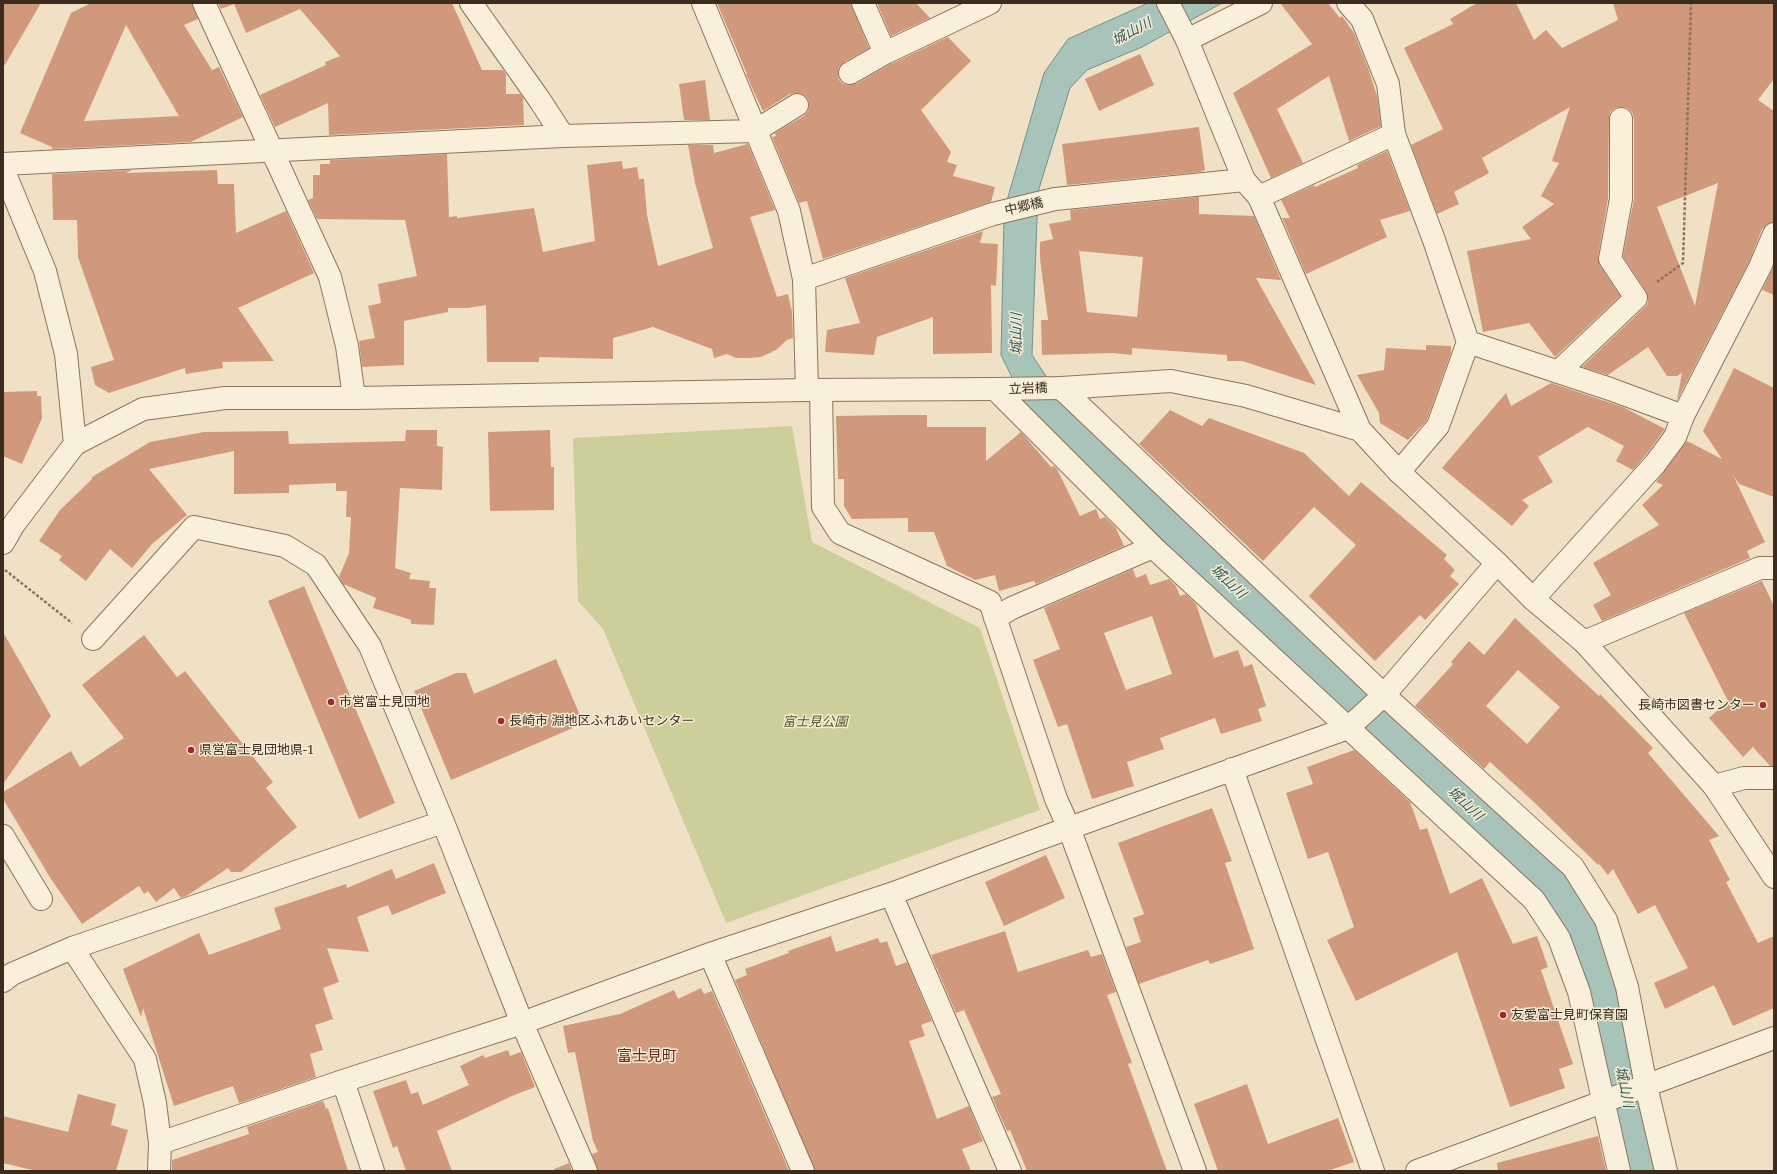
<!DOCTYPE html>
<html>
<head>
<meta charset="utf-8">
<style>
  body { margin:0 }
  #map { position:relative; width:1777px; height:1174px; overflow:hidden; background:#f0e1c6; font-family:"Noto Serif",serif }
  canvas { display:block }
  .frame { position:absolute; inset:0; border:4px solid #3c2c1f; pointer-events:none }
</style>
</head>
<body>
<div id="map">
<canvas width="1777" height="1174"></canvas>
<div class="frame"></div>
</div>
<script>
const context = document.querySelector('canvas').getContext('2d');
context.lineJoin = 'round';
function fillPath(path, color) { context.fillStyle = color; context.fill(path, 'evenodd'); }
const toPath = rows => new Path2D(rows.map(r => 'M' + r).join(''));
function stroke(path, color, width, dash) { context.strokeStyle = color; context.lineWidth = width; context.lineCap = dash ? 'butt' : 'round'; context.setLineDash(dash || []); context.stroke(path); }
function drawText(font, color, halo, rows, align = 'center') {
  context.font = font + ' "Noto Serif","Noto Sans JP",serif'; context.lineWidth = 3; context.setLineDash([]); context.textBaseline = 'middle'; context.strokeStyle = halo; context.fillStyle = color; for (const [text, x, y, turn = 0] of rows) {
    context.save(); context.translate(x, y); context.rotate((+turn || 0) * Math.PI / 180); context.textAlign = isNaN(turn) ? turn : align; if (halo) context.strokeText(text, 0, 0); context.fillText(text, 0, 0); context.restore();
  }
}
const green = toPath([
  [792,426,812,542,980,628,1040,810,726,923,603,629,578,601,573,438]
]);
const water = toPath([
  [1148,3,1222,3,1142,47,1087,70,1070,88,1038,192,1032,355,1064,403,1103,444,1349,675,1565,871,1597,920,1618,985,1656,1171,1628,1171,1567,934,1085,464,1028,410,1001,355,1004,218,1008,197,1044,73,1068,39,1148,3]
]);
const building = toPath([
  [3,3,41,3,3,68],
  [91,3,192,3,198,19,184,25,212,70,219,67,243,117,191,142,52,149,52,147,20,133,71,13],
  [126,25,179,116,84,121],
  [218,3,452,3,482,70,503,70,506,74,506,94,520,94,523,97,524,125,329,135,328,103,275,127,260,95,326,65,325,62,340,56,300,9,246,33,234,4,221,9],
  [717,3,851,3,869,48,844,62,839,67,838,73,839,80,843,84,850,85,856,84,891,64,948,37,971,61,921,110,951,152,947,162,957,165,953,176,995,187,991,202,823,259,807,201,799,203,772,137,776,136,775,133,804,116,808,111,809,105,808,99,803,94,796,93,790,94,763,111,753,90,746,74,747,74],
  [877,3,916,3,930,18,891,36],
  [1280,3,1328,3,1340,18,1342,16,1354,33,1368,68,1377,96,1381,126,1349,141,1329,76,1277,109,1303,163,1271,178,1233,93,1312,44],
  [1477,3,1516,3,1534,40,1546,30,1562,48,1618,20,1613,3,1774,3,1774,79,1758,100,1774,111,1774,222,1767,224,1762,229,1749,262,1677,400,1682,373,1677,376,1667,376,1648,347,1608,375,1582,367,1645,307,1648,302,1646,291,1623,256,1634,199,1634,119,1632,112,1627,108,1621,107,1615,108,1610,112,1609,119,1608,198,1598,257,1600,266,1620,296,1555,357,1529,323,1483,332,1467,251,1531,239,1522,227,1554,204,1541,196,1559,163,1552,161,1570,107,1482,158,1489,173,1454,192,1459,204,1437,214,1411,145,1443,129,1404,48,1453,24,1450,19],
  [1718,183,1695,306,1657,207],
  [1140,54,1154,85,1099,111,1085,79],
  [705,80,710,120,684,120,679,84],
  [1199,127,1205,170,1200,172,1067,185,1062,144],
  [748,144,775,210,750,217,777,297,788,294,792,312,793,338,787,340,776,350,761,357,749,358,736,358,727,354,714,358,712,349,653,327,613,338,613,359,539,357,539,362,487,362,486,305,468,308,448,308,448,312,404,321,404,365,362,367,359,341,375,338,368,306,381,303,378,284,417,276,405,220,317,219,308,200,313,198,313,175,320,175,320,164,330,164,330,160,447,154,449,217,457,216,457,218,534,208,543,252,595,241,587,165,622,161,623,169,637,167,639,179,644,179,647,215,658,266,713,248,695,183,688,145,713,145,714,153],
  [1387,151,1410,211,1380,220,1387,237,1306,274,1282,218,1290,218,1281,200,1314,185,1315,187,1358,168,1357,165],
  [132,170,126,173,217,170,218,184,234,184,236,233,286,211,314,273,238,308,274,361,222,362,223,368,186,374,185,368,109,393,95,385,91,367,114,360,78,257,77,220,53,220,52,174],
  [1199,197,1199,214,1254,216,1281,280,1256,278,1316,385,1242,361,1227,361,1227,355,1132,348,1132,355,1113,353,1042,355,1041,320,1048,320,1040,259,1040,242,1053,239,1049,224,1071,220,1070,210],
  [1079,251,1143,257,1137,317,1087,312],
  [983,231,980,243,998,244,996,286,991,285,992,353,933,354,933,317,877,337,874,355,825,352,827,330,860,323,845,278],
  [1774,266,1774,295,1762,290],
  [1426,345,1451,346,1451,353,1427,420,1408,440,1380,423,1379,413,1357,375,1384,370,1386,348,1426,350],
  [1734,368,1774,388,1774,497,1739,484,1733,475,1765,542,1747,551,1750,558,1602,621,1593,605,1611,595,1593,563,1659,525,1642,505,1663,485,1656,482,1687,441,1722,459,1703,431],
  [1551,383,1623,407,1665,429,1645,456,1633,470,1616,461,1624,446,1588,427,1538,457,1553,482,1522,500,1529,506,1512,526,1442,468,1506,393,1511,406],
  [37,391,37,396,41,396,42,418,22,464,3,456,3,392],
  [1170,410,1202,426,1209,418,1304,453,1349,496,1361,482,1447,555,1444,559,1455,570,1450,576,1459,584,1425,620,1420,615,1375,661,1309,596,1356,545,1314,507,1263,561,1139,444],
  [896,415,927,415,927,427,986,427,986,461,1021,432,1051,467,1054,466,1057,469,1080,516,1096,509,1100,519,1105,517,1116,528,1124,546,1036,584,1034,581,999,591,995,575,975,580,947,566,934,532,908,532,908,518,852,519,844,506,844,479,838,479,836,416],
  [406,430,437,430,437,446,443,447,442,490,400,488,395,568,411,573,409,579,430,581,429,588,436,588,434,625,411,624,411,620,373,608,376,598,343,584,339,577,349,553,351,517,346,517,347,491,336,491,336,483,289,485,289,493,234,494,234,451,149,469,187,515,152,544,132,568,110,549,86,581,59,560,62,556,39,541,60,510,92,479,92,477,150,442,204,432,288,431,289,444,405,441],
  [550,430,551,467,554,467,554,510,490,511,488,432],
  [1133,569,1136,578,1146,574,1150,585,1169,579,1176,586,1180,596,1186,594,1196,604,1214,658,1238,650,1244,667,1252,664,1266,706,1258,709,1262,721,1221,734,1215,718,1160,738,1164,749,1127,762,1134,786,1092,799,1067,724,1058,727,1033,660,1060,649,1044,608],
  [1152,616,1172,674,1126,690,1104,633],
  [1762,581,1774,606,1774,766,1770,766,1753,747,1743,757,1709,718,1728,701,1684,613],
  [304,586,395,803,359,819,268,601],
  [1515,618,1599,696,1600,694,1653,748,1648,753,1719,836,1709,840,1730,880,1726,882,1758,943,1774,936,1774,1008,1733,1026,1714,985,1665,1009,1654,983,1688,968,1655,905,1638,914,1613,869,1608,875,1599,864,1598,865,1536,804,1490,762,1484,769,1415,706,1453,664,1451,662,1469,641,1484,655],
  [1518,670,1560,707,1527,744,1486,706],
  [3,632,51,716,3,784],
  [144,635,177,677,185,671,216,710,273,782,266,788,297,827,241,872,231,872,228,868,188,895,181,898,174,888,156,902,148,891,144,894,139,886,82,924,51,879,3,799,3,792,71,751,80,767,124,738,82,685],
  [556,659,579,713,573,728,451,780,414,691,456,673,466,673,474,694],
  [1354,750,1410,802,1420,830,1427,828,1450,894,1482,878,1513,944,1537,936,1548,967,1541,970,1573,1064,1559,1069,1565,1088,1510,1107,1457,952,1356,1001,1327,940,1354,927,1328,852,1308,859,1286,793,1313,784,1307,767],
  [1212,808,1232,861,1225,863,1254,949,1210,964,1208,960,1139,984,1126,947,1141,942,1133,918,1144,914,1118,843],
  [1046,855,1065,898,1004,926,985,882],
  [434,863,446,893,392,915,388,905,357,917,369,952,327,948,339,982,323,988,333,1019,315,1025,323,1050,310,1054,316,1077,239,1103,233,1086,174,1106,143,1008,141,1017,123,969,199,933,209,955,281,929,274,908,346,884,347,888,392,869,396,879],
  [1005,931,1018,972,1088,950,1091,957,1102,954,1116,992,1107,995,1132,1063,1128,1064,1167,1171,1027,1171,1010,1130,1007,1131,992,1097,1001,1094,964,1010,956,1013,931,955],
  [831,936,836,952,878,938,880,943,887,941,896,966,907,962,932,1021,921,1025,925,1036,909,1041,937,1119,969,1106,983,1141,962,1149,971,1171,815,1171,735,980,747,975,745,969,789,953,788,951],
  [701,988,704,994,712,991,789,1171,598,1171,592,1154,598,1152,593,1141,575,1052,568,1053,563,1026,620,1014,674,990,678,999],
  [508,1050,510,1056,521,1052,535,1087,512,1096,437,1131,452,1171,406,1171,397,1146,393,1148,373,1091,406,1080,411,1094,418,1092,423,1105,469,1085,460,1066,483,1055,485,1058],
  [1247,1084,1268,1144,1338,1118,1354,1162,1327,1171,1218,1171,1194,1104],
  [78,1094,116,1104,111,1125,128,1130,116,1171,36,1171,3,1163,3,1116,68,1132],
  [323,1101,326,1109,328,1108,348,1171,172,1171,172,1160,249,1134,247,1127],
  [1598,1136,1606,1171,1498,1171,1497,1163],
  [569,1163,572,1171,554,1171,554,1169]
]);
const path = toPath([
  [1657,282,1683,263,1691,3],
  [5,570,72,623]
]);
const minor = toPath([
  [204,3,330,277,347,346,354,398],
  [471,3,539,99,563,136],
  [703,3,789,211,804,279,807,390],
  [863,3,885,53],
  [1348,3,1362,19,1388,84,1394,134,1434,240,1468,342,1438,426,1399,472],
  [1187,40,1261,3],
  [850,73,885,53,990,3],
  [3,164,563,136,755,131,797,105],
  [1259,197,1394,134],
  [804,279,993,214,1055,199,1244,180],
  [1468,342,1610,389,1683,416],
  [1558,372,1636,298,1610,259,1621,199,1621,119],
  [1061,388,1384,695,1573,867,1606,920,1627,987,1646,1086,1666,1171],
  [995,389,1153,547,1534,900,1559,938,1579,992,1619,1171],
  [821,390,823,507,840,533,990,602,1056,799,1069,828,1195,1171],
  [1533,599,1655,464,1675,437,1683,416,1760,267,1774,234],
  [995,618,1012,608,1153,547],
  [93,639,194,527,285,546,316,565,370,646,443,822,522,1023,586,1171],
  [1584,642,1760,568,1774,568],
  [1232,769,1373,1171],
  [1714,786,1744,778,1774,778],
  [3,836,41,899],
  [891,894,1010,1171],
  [72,948,145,1059,155,1103,160,1143,159,1171],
  [710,954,803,1171],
  [3,981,12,974,72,948,443,822],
  [343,1081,373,1171],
  [160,1143,343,1081,522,1023,710,954,891,894,1036,840,1348,728,1384,695,1497,563],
  [1417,1171,1774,1038]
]);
const tertiary = toPath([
  [1168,3,1187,40,1244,180,1259,197,1360,430],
  [3,169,45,271,66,354,75,444],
  [3,543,14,524,75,444,143,409,225,398,354,398,807,390,995,389,1061,388,1171,381,1246,396,1360,430,1399,472,1497,563,1533,599,1584,642,1714,786,1774,877]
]);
const markers = [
  [331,702,4,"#9f2830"],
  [1763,705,4,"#9f2830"],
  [501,721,4,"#9f2830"],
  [191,750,4,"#9f2830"],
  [1503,1015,4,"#9f2830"]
];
const streetNames = [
  ["中郷橋",1024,207,-13],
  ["立岩橋",1028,389,-2]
];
const poiNames = [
  ["市営富士見団地",339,702],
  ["長崎市図書センター",1755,705,"right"],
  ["長崎市 淵地区ふれあいセンター",509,721],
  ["県営富士見団地県-1",199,750],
  ["友愛富士見町保育園",1511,1015]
];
const parkNames = [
  ["富士見公園",815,722]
];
const waterNames = [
  ["城山川",1132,32,-28],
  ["城山川",1017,334,-90],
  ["城山川",1228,582,43],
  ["城山川",1465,804,43],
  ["城山川",1624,1087,78]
];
const quarterNames = [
  ["富士見町",647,1057]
];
fillPath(green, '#cccf99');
fillPath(water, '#a8c4ba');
stroke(water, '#6e9388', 1);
fillPath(building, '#d0997b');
stroke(minor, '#8d735b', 24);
stroke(tertiary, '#8d735b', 24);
stroke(path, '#8d735b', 2.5, [3, 2]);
stroke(minor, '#faefda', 22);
stroke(tertiary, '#faefda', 22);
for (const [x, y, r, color] of markers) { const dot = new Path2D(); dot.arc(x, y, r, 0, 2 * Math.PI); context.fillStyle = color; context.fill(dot); stroke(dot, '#f7ecd6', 1.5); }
drawText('13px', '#3c2c1f', '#f7ecd6', streetNames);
drawText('13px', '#3c2c1f', '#f7ecd6', poiNames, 'left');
drawText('italic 13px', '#4f5a25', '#f7ecd6', parkNames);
drawText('italic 14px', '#2e5d57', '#f7ecd6', waterNames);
drawText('15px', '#6b291d', '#f7ecd6', quarterNames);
</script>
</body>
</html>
